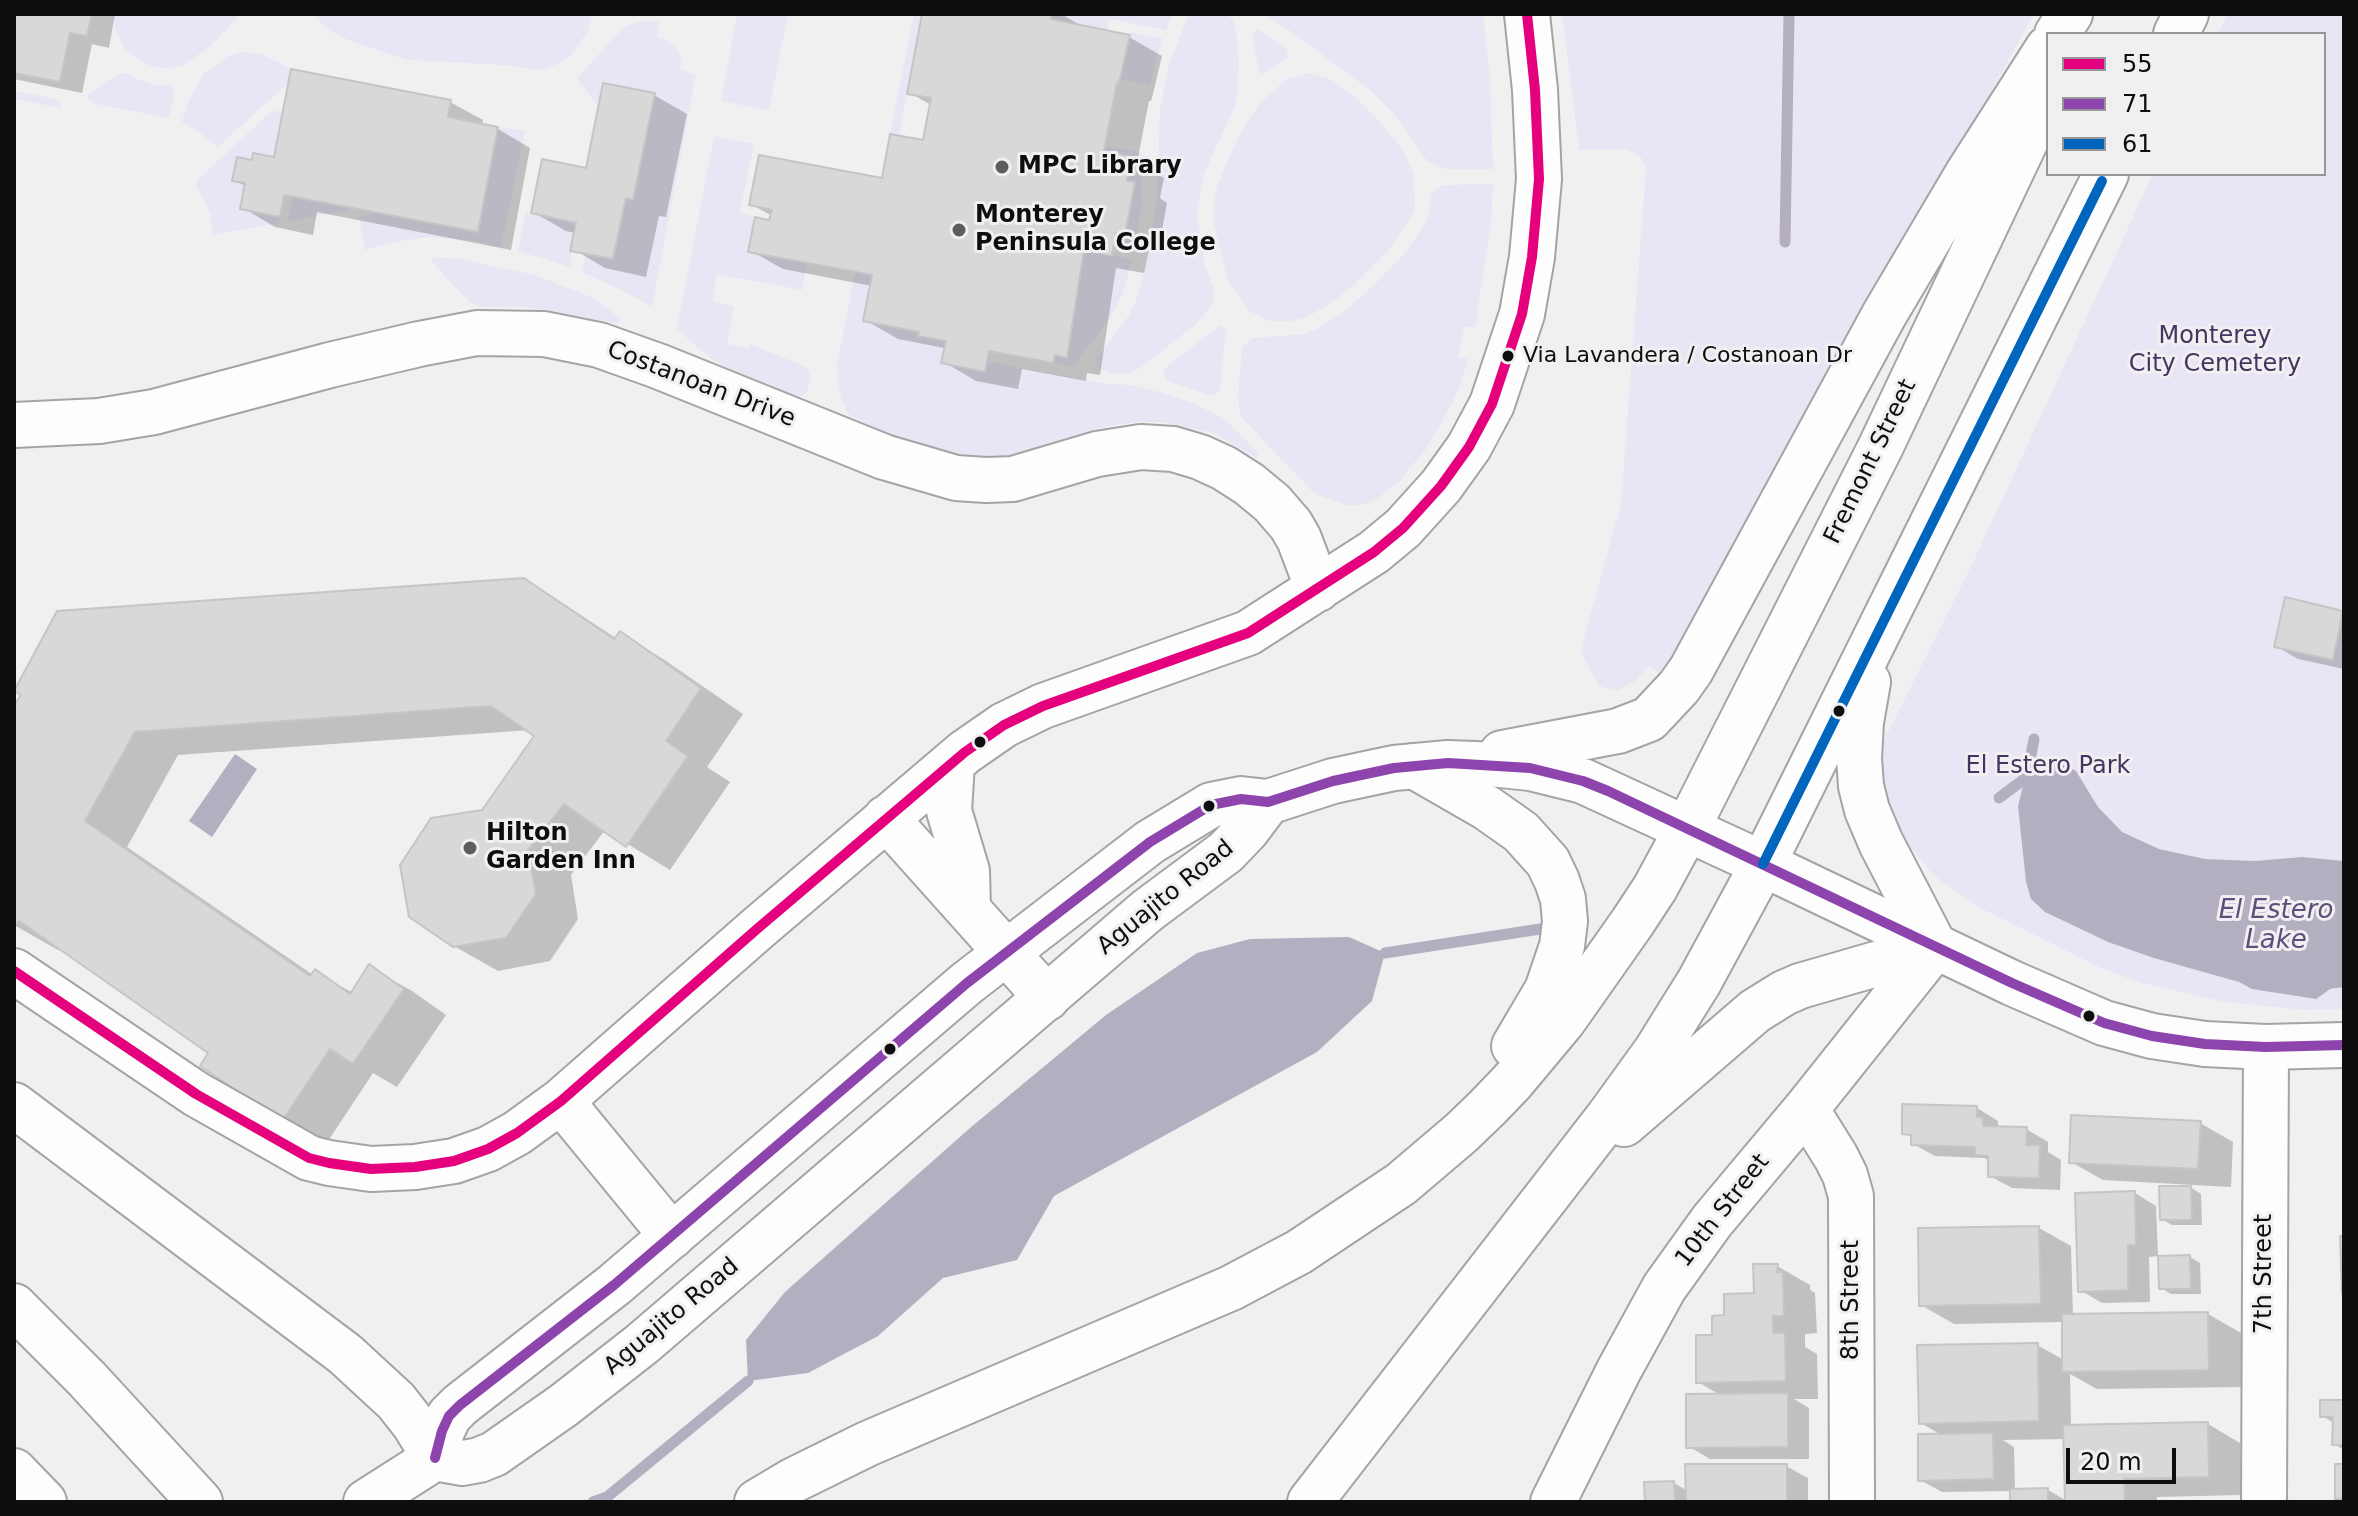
<!DOCTYPE html>
<html>
<head>
<meta charset="utf-8">
<style>
  body { margin:0 }
  #map { position:relative; width:2358px; height:1516px; overflow:hidden; background:#f0f0f1; font-family:"DejaVu Sans",sans-serif }
  canvas { display:block }
  .frame { position:absolute; inset:0; border:16px solid #0e0e0f; pointer-events:none }
  .legend { position:absolute; left:2046px; top:32px; width:280px; height:144px; box-sizing:border-box; background:#f0eff2; border:2px solid #969597; margin:0; padding:10px 14px; list-style:none; font-size:24px; color:#0e0e0f }
  .legend li { display:flex; align-items:center; gap:16px; height:40px }
  .legend b { width:40px; border:2px solid #969597 }
  .scale { position:absolute; left:2066px; top:1448px; width:110px; height:36px; box-sizing:border-box; border:4px solid #0e0e0f; border-top:0; padding-left:10px; font-size:24px; line-height:28px; white-space:nowrap; color:#0e0e0f; -webkit-text-stroke:6px #f0eff2; paint-order:stroke }
</style>
</head>
<body>
<div id="map">
<canvas width="2358" height="1516"></canvas>
<div class="frame"></div>
<ul class="legend">
<li><b style="height:10px;background:#e5007d"></b>55</li>
<li><b style="height:10px;background:#8e44ad"></b>71</li>
<li><b style="height:10px;background:#0065bd"></b>61</li>
</ul>
<div class="scale">20 m</div>
</div>
<script>
const context = document.querySelector('canvas').getContext('2d');
context.lineJoin = 'round';
function fillPath(path, color) { context.fillStyle = color; context.fill(path, 'evenodd'); }
const toPath = rows => new Path2D(rows.map(r => 'M' + r).join(''));
function stroke(path, color, width, dash) { context.strokeStyle = color; context.lineWidth = width; context.lineCap = dash ? 'butt' : 'round'; context.setLineDash(dash || []); context.stroke(path); }
function drawText(font, color, halo, rows, align = 'center') {
  context.font = font + ' "DejaVu Sans",sans-serif'; context.lineWidth = 6; context.setLineDash([]); context.textBaseline = 'middle'; context.strokeStyle = halo; context.fillStyle = color; for (const [text, x, y, turn = 0] of rows) {
    context.save(); context.translate(x, y); context.rotate((+turn || 0) * Math.PI / 180); context.textAlign = isNaN(turn) ? turn : align; if (halo) context.strokeText(text, 0, 0); context.fillText(text, 0, 0); context.restore();
  }
}
const green = toPath([
  [113,14,240,14,211,46,182,66,168,69,154,67,142,62,126,50,115,30],
  [312,14,592,14,588,31,571,55,561,63,540,70,504,65,407,60,348,40,330,31],
  [737,14,788,14,769,110,721,101],
  [914,14,922,14,899,135,890,134],
  [1051,14,1173,14,1166,30,1109,19,1107,30,1051,19],
  [1189,14,1229,15,1233,21,1236,30,1239,63,1236,105,1204,173,1197,213,1204,262,1213,287,1213,302,1209,309,1195,325,1140,368,1129,373,1114,374,1097,368,1096,360,1130,314,1139,293,1151,240,1157,193,1160,109,1169,65],
  [1263,14,1483,14,1490,79,1493,169,1445,169,1427,161,1393,113,1370,90,1290,31],
  [1562,14,2034,14,1666,678,1649,666,1635,681,1617,691,1599,686,1582,655,1582,645,1621,504,1646,168,1642,159,1634,153,1626,150,1579,150],
  [2227,14,2344,14,2344,1009,2304,1010,2225,1002,2142,983,2101,968,1978,907,1934,876,1911,848,1886,801,1882,773,1883,742,1975,558,2153,174,2324,174,2324,34,2218,34],
  [644,21,659,21,657,37,668,41,677,48,681,58,680,70,696,74,652,307,627,293,582,272,586,254,614,259,626,198,633,199,655,94,603,83,598,107,577,78,622,29,629,25],
  [1258,29,1288,50,1287,58,1264,74,1259,72,1252,34],
  [1131,32,1162,38,1150,85,1120,79],
  [240,52,262,54,291,69,288,83,218,147,193,128,182,122,186,106,204,73,229,56],
  [123,73,128,73,139,80,154,85,173,85,174,94,169,118,96,104,89,99,87,96,108,80],
  [1308,73,1330,79,1353,95,1379,121,1398,144,1409,162,1414,176,1415,206,1411,218,1387,252,1353,286,1325,307,1305,318,1292,321,1269,321,1248,310,1229,283,1214,225,1214,206,1217,186,1228,159,1243,128,1260,103,1287,79],
  [14,91,56,99,61,103,61,108,14,99],
  [272,111,283,112,274,157,253,154,252,160,237,157,232,180,245,183,241,209,280,217,279,223,213,235,210,212,196,186,198,179],
  [498,127,525,131,501,247,476,241,430,237,400,241,365,250,359,217,377,212,478,232],
  [714,136,754,144,740,213,755,217,748,251,807,263,802,290,717,274,713,301,734,306,727,344,749,348,750,344,804,366,809,369,811,377,807,392,802,396,797,397,725,367,710,358,677,329],
  [1104,146,1140,152,1142,204,1134,249,1114,245,1116,233,1125,234,1135,183,1127,181,1104,151],
  [1493,184,1491,225,1475,327,1464,327,1458,357,1468,359,1461,384,1447,413,1426,449,1399,481,1377,499,1361,505,1347,505,1322,497,1311,490,1240,416,1238,397,1242,347,1252,338,1304,334,1317,329,1341,314,1373,286,1405,253,1428,219,1431,195,1436,189,1443,185],
  [293,197,356,208,287,222],
  [526,212,576,223,570,267,518,251],
  [1084,250,1132,259,1123,294,1110,318,1073,367,1053,363,1055,355,1067,357,1076,308,1073,307],
  [433,257,460,259,535,275,591,297,622,319,617,324,549,310,523,307,480,307,470,303,431,261],
  [855,272,872,275,864,321,919,332,919,336,946,341,942,363,985,372,987,361,1106,384,1131,385,1163,393,1190,402,1225,419,1258,452,1257,458,1213,433,1163,422,1135,422,1103,427,1069,437,1020,456,996,458,954,454,924,447,881,431,848,414,841,397,838,380,837,365],
  [1220,325,1226,328,1220,391,1211,396,1166,380,1163,373,1164,369]
]);
const water = toPath([
  [235,754,257,769,212,837,189,821],
  [2051,764,2065,765,2076,771,2098,807,2122,832,2159,849,2205,859,2255,861,2302,857,2344,861,2344,987,2330,989,2316,999,2252,989,2239,982,2154,958,2108,942,2045,912,2031,899,2026,882,2018,806,2024,782,2027,777,2034,768],
  [1349,937,1385,953,1372,1001,1317,1052,1054,1196,1017,1260,943,1278,878,1336,808,1373,748,1381,746,1340,785,1292,970,1128,1106,1015,1197,953,1250,939]
]);
const shadow = toPath([
  [14,14,115,14,109,48,92,44,82,93,14,79],
  [925,14,1061,14,1085,28,1129,37,1162,56,1152,98,1151,101,1149,101,1137,163,1164,178,1160,198,1167,203,1158,252,1149,250,1144,273,1116,268,1100,375,1087,373,1086,381,1022,369,1018,389,976,381,944,362,946,349,944,348,898,339,865,320,872,286,783,269,751,251,771,222,772,216,751,204,883,181,924,142,931,105,910,93],
  [654,95,687,114,666,217,659,216,646,277,605,268,573,249,576,233,566,231,533,212,587,171],
  [450,102,483,120,482,126,498,129,530,148,511,250,317,212,313,235,275,227,243,208,247,187,234,180,253,162,276,160],
  [524,580,567,606,617,639,620,634,663,659,743,714,707,767,730,782,670,870,605,830,571,875,578,919,550,961,498,971,454,946,483,812,537,735,530,730,178,755,127,847,313,975,315,972,353,993,369,967,412,991,446,1015,397,1087,373,1073,326,1144,283,1119,211,1052,60,947,58,950,14,925,14,709],
  [2287,600,2344,613,2344,669,2298,659,2276,646],
  [1977,1108,1998,1121,1998,1128,2026,1129,2048,1142,2048,1152,2061,1160,2060,1190,2012,1188,1990,1176,1990,1161,1984,1158,1935,1156,1913,1144,1913,1138,1904,1133],
  [2200,1123,2233,1142,2231,1187,2103,1180,2071,1162],
  [2190,1187,2201,1194,2202,1225,2172,1225,2162,1219],
  [2135,1193,2156,1206,2158,1256,2149,1257,2150,1302,2102,1303,2080,1290],
  [2039,1228,2071,1246,2073,1316,2208,1314,2241,1333,2241,1387,2097,1389,2070,1374,2071,1427,2208,1424,2240,1443,2241,1495,2157,1497,2157,1502,2012,1502,2012,1491,1942,1492,1920,1480,1943,1436,1921,1423,2037,1345,2064,1360,2064,1322,1954,1324,1921,1305],
  [2066,1439,2067,1501,2048,1490,2015,1491,2014,1447,2003,1440],
  [2190,1257,2200,1263,2201,1294,2171,1294,2161,1288],
  [1777,1266,1810,1285,1810,1290,1815,1293,1817,1333,1805,1334,1805,1347,1817,1354,1818,1399,1794,1399,1809,1408,1809,1459,1710,1459,1688,1446,1722,1396,1698,1382,1714,1337,1726,1317,1756,1295],
  [2344,1402,2344,1450,2334,1444,2334,1423,2322,1416],
  [1786,1466,1808,1478,1808,1502,1647,1502,1674,1483,1688,1491]
]);
const stream = toPath([
  [1785,242,1789,14],
  [1999,798,2027,777,2034,739],
  [1385,953,1553,927],
  [593,1502,607,1497,748,1381]
]);
const building = toPath([
  [14,14,92,14,87,36,70,33,60,82,14,73,14,14],
  [922,14,1051,14,1051,19,1130,35,1120,79,1119,84,1117,83,1104,151,1132,157,1127,181,1135,182,1125,235,1116,233,1112,256,1084,250,1067,358,1055,355,1053,363,989,351,985,372,941,363,946,341,918,336,919,332,863,321,872,275,748,252,755,217,769,220,772,210,749,205,759,155,882,178,890,134,923,140,931,98,907,94,922,14],
  [291,69,451,100,448,117,498,127,478,232,284,195,280,217,240,209,245,183,232,181,237,157,252,160,253,153,274,157,291,69],
  [603,83,655,93,633,200,626,198,613,259,570,251,576,223,531,213,542,159,586,168,603,83],
  [524,578,614,639,620,631,701,688,666,741,688,756,626,847,564,804,528,850,536,894,506,938,453,947,409,917,400,865,431,818,482,810,534,736,491,706,135,732,85,821,310,976,315,969,350,994,369,964,404,989,353,1064,330,1049,282,1121,200,1066,208,1053,19,921,14,927,14,705,21,695,14,691,57,611,524,578],
  [2285,597,2343,611,2333,660,2274,647,2285,597],
  [1902,1104,1977,1106,1977,1117,1983,1117,1983,1126,2027,1127,2026,1145,2040,1145,2039,1178,1988,1177,1988,1156,1975,1155,1975,1147,1911,1145,1911,1135,1902,1134,1902,1104],
  [2071,1115,2201,1121,2198,1169,2069,1163,2071,1115],
  [2159,1186,2191,1186,2192,1220,2160,1220,2159,1186],
  [2135,1191,2136,1245,2128,1245,2128,1290,2078,1292,2075,1193,2135,1191],
  [2039,1226,2041,1304,1919,1306,1918,1228,2039,1226],
  [2340,1236,2344,1236,2344,1294,2342,1294,2340,1236],
  [2190,1255,2191,1289,2159,1289,2158,1256,2190,1255],
  [1753,1264,1778,1264,1777,1272,1783,1272,1784,1316,1773,1316,1773,1333,1785,1333,1786,1381,1696,1383,1696,1335,1712,1335,1712,1316,1724,1315,1724,1294,1754,1293,1753,1264],
  [2208,1312,2209,1370,2062,1372,2062,1314,2208,1312],
  [2038,1343,2039,1421,1919,1424,1917,1345,2038,1343],
  [1788,1393,1788,1447,1686,1448,1686,1394,1788,1393],
  [2320,1400,2344,1400,2344,1445,2332,1445,2333,1417,2320,1417,2320,1400],
  [2208,1422,2209,1477,2124,1479,2125,1502,2065,1502,2063,1425,2208,1422],
  [1993,1433,1994,1479,1918,1481,1918,1434,1993,1433],
  [1685,1464,1787,1464,1787,1502,1686,1502,1685,1464],
  [2335,1464,2344,1464,2344,1499,2335,1499,2335,1464],
  [1674,1481,1675,1502,1645,1502,1644,1482,1674,1481],
  [2048,1488,2048,1502,2010,1502,2010,1489,2048,1488]
]);
const minor = toPath([
  [14,425,99,421,154,412,330,365,419,344,477,333,544,334,599,345,658,366,884,457,956,478,986,480,1013,479,1097,454,1141,447,1173,449,1200,457,1224,468,1249,484,1272,503,1291,525,1299,539,1318,589],
  [952,763,949,811,967,871,968,909],
  [886,818,1047,998],
  [14,971,196,1094,309,1158,329,1163,371,1169,415,1167,454,1161,488,1149,517,1133,561,1101,757,929,965,752,1004,725,1043,706,1248,633,1374,552,1403,528,1441,486,1469,447,1492,404,1522,314,1532,257,1539,179,1535,90,1527,14],
  [561,1101,672,1236],
  [1806,1109,1836,1157,1845,1175,1851,1196,1852,1502],
  [1553,1502,1619,1370,1664,1288,1712,1221,1806,1109,1935,947],
  [2264,1502,2266,1047]
]);
const secondary = toPath([
  [1763,864,2012,983,2104,1023,2152,1036,2205,1044,2266,1047,2344,1045]
]);
const primary = toPath([
  [2057,34,2070,14],
  [2176,34,2186,14],
  [1868,682,1861,722,1859,758,1861,786,1867,810,1881,843,1935,947],
  [1502,753,1618,731,1649,719,1679,687,1691,670,1884,315,1968,173,2048,48],
  [1688,827,1880,448,2048,94],
  [435,1458,442,1431,449,1416,460,1405,614,1285,967,983,1150,842,1211,805,1241,799,1268,802,1333,781,1394,768,1448,763,1501,765,1530,768,1583,781,1763,864,2106,174],
  [435,1458,463,1463,479,1460,494,1454,564,1405,642,1344,1148,910,1226,852,1247,830,1268,802],
  [366,1502,435,1458]
]);
const motorway = toPath([
  [1414,766,1487,808,1521,832,1548,862,1557,881,1563,899,1565,921,1562,946,1547,990,1514,1046],
  [14,1105,345,1354,396,1401,414,1424,435,1458],
  [1624,1124,1755,1011,1784,993,1800,986,1935,947],
  [14,1306,87,1379,200,1502],
  [14,1471,44,1502],
  [757,1502,794,1480,867,1444,1231,1288,1299,1252,1401,1184,1461,1133,1487,1108,1512,1082,1563,1021,1632,923,1655,888,1688,827],
  [1310,1502,1609,1116,1656,1051,1699,982,1763,864]
]);
const bus1 = toPath([
  [14,971,196,1094,309,1158,329,1163,371,1169,415,1167,454,1161,488,1149,517,1133,561,1101,757,929,965,752,1004,725,1043,706,1248,633,1374,552,1403,528,1441,486,1469,447,1492,404,1522,314,1532,257,1539,179,1535,90,1527,14]
]);
const bus2 = toPath([
  [435,1458,442,1431,449,1416,460,1405,614,1285,967,983,1150,842,1211,805,1241,799,1268,802,1333,781,1394,768,1448,763,1530,768,1583,781,1608,791,2012,983,2104,1023,2152,1036,2205,1044,2266,1047,2344,1045]
]);
const bus3 = toPath([
  [1763,864,2102,181]
]);
const markers = [
  [1002,167,8,"#5d5d5e"],
  [959,230,8,"#5d5d5e"],
  [1508,356,7,"#0e0e0f"],
  [1839,711,7,"#0e0e0f"],
  [980,742,7,"#0e0e0f"],
  [1209,806,7,"#0e0e0f"],
  [470,848,8,"#5d5d5e"],
  [2089,1016,7,"#0e0e0f"],
  [890,1049,7,"#0e0e0f"]
];
const busNames = [
  ["Via Lavandera / Costanoan Dr",1523,356]
];
const poiNames = [
  ["MPC Library",1018,167],
  ["Monterey",975,216],
  ["Peninsula College",975,244],
  ["Hilton",486,834],
  ["Garden Inn",486,862]
];
const parkNames = [
  ["Monterey",2215,337],
  ["City Cemetery",2215,365],
  ["El Estero Park",2048,767]
];
const streetNames = [
  ["Costanoan Drive",701,385,21],
  ["Fremont Street",1871,462,-64],
  ["Aguajito Road",1166,898,-39],
  ["10th Street",1723,1211,-52],
  ["7th Street",2265,1274,-90],
  ["8th Street",1852,1300,-90],
  ["Aguajito Road",672,1317,-40]
];
const waterNames = [
  ["El Estero",2276,911],
  ["Lake",2276,941]
];
fillPath(green, '#eae5f4');
fillPath(water, '#b4aec1');
fillPath(shadow, '#0003');
stroke(stream, '#b4aec1', 11);
fillPath(building, '#d8d8d9');
stroke(building, '#c5c5c6', 2);
stroke(minor, '#a4a4a4', 48);
stroke(secondary, '#a4a4a4', 48);
stroke(primary, '#a4a4a4', 48);
stroke(motorway, '#a4a4a4', 48);
stroke(minor, '#fdfdfd', 44);
stroke(secondary, '#fdfdfd', 44);
stroke(primary, '#fdfdfd', 44);
stroke(motorway, '#fdfdfd', 44);
stroke(bus1, '#e5007d', 10);
stroke(bus2, '#8e44ad', 10);
stroke(bus3, '#0065bd', 10);
for (const [x, y, r, color] of markers) { const dot = new Path2D(); dot.arc(x, y, r, 0, 2 * Math.PI); context.fillStyle = color; context.fill(dot); stroke(dot, '#f0eff2', 3); }
drawText('22px', '#0e0e0f', '#f0eff2', busNames, 'left');
drawText('bold 24px', '#0e0e0f', '#f0eff2', poiNames, 'left');
drawText('24px', '#45345d', '#f0eff2', parkNames);
drawText('24px', '#0e0e0f', '#f0eff2', streetNames);
drawText('italic 26px', '#604e7a', '#f0eff2', waterNames);
</script>
</body>
</html>
